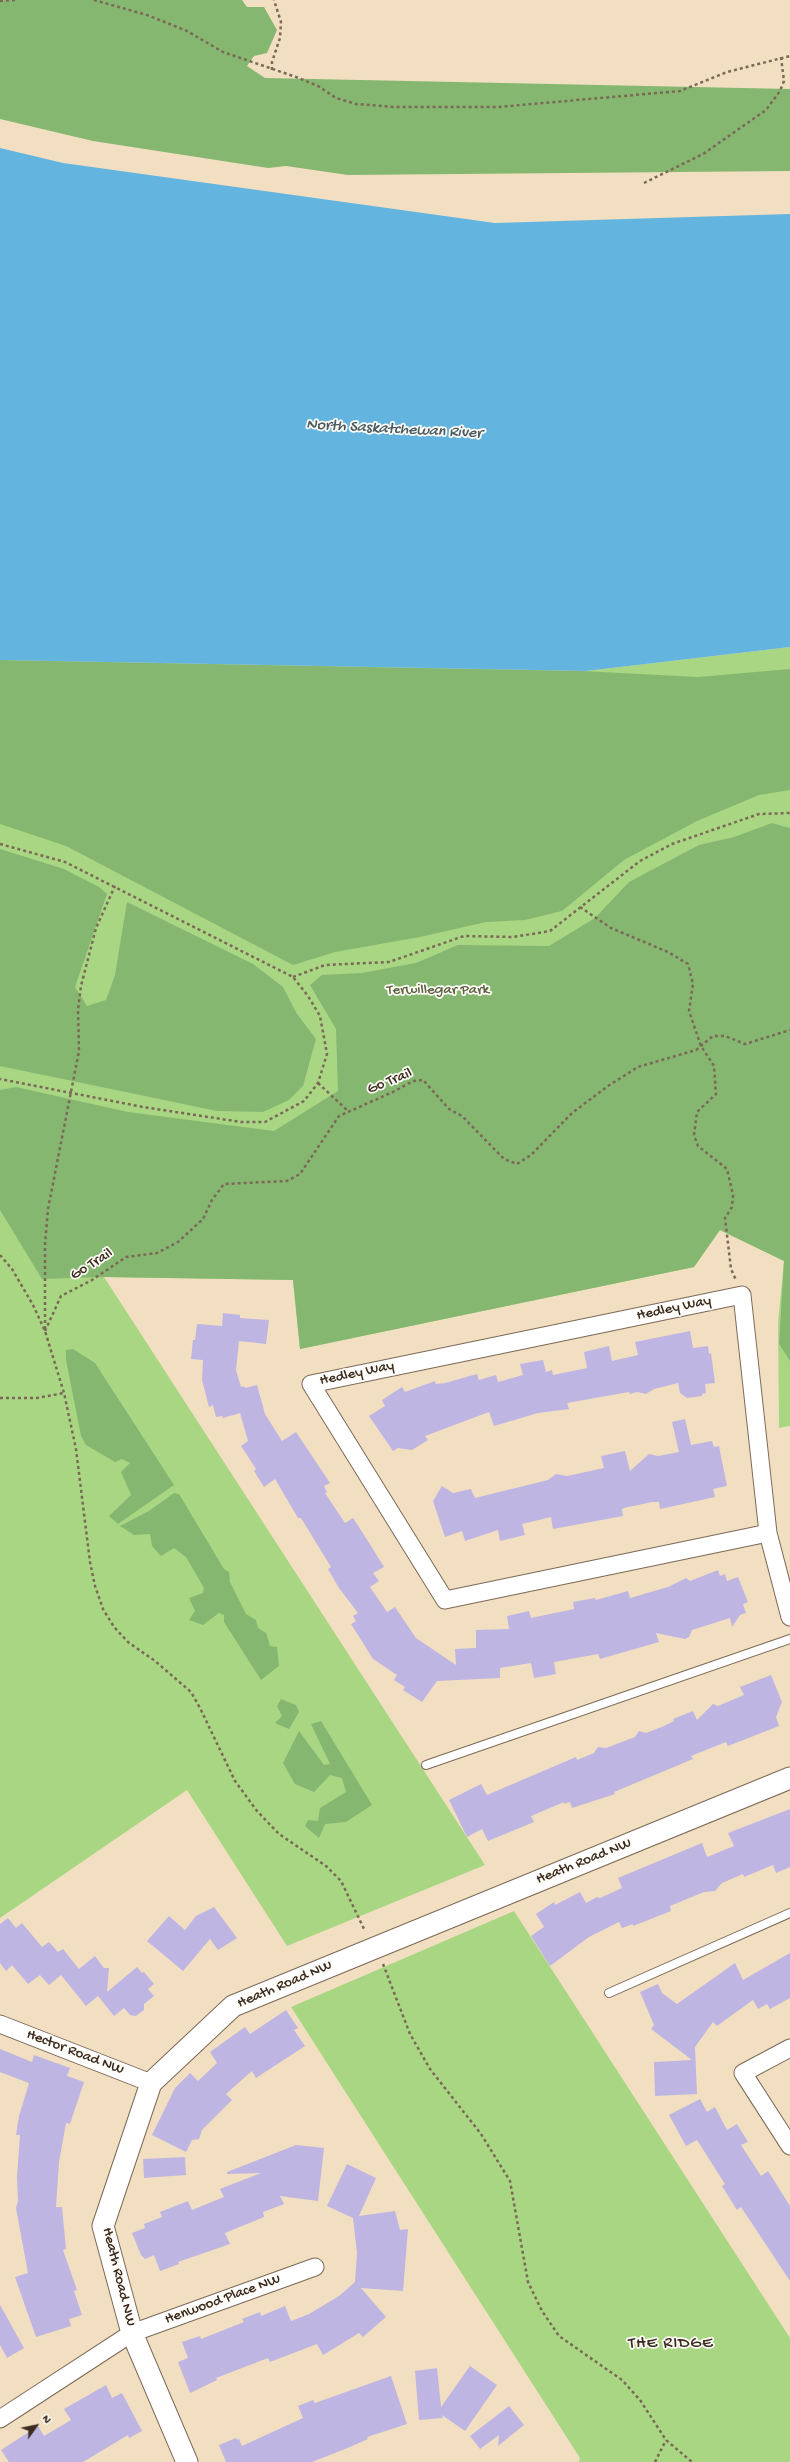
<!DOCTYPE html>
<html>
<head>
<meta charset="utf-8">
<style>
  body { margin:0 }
  #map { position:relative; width:790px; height:2462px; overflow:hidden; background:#f2dfc1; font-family:"Gochi Hand",sans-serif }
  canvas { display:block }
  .north { position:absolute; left:16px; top:2406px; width:40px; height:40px; -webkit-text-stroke:3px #fdfcf7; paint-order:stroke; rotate:57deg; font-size:11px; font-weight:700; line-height:16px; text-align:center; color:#3b2a1e }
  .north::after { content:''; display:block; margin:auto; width:14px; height:18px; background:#3b2a1e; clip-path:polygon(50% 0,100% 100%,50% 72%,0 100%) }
</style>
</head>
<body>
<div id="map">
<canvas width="790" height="2462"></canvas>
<div class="north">N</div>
</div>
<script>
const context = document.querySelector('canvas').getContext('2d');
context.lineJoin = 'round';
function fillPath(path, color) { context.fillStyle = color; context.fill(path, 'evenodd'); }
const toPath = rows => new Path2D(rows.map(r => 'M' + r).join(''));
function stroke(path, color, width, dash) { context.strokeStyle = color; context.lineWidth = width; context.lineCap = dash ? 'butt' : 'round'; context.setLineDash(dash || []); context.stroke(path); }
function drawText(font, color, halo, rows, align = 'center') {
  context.font = font + ' "Gochi Hand",sans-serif'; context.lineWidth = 3.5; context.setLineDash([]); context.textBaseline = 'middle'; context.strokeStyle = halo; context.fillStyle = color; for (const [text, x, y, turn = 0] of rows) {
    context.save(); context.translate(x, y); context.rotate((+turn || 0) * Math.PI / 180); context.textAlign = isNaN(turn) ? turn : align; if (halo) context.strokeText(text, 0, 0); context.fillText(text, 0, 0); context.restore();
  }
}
const green = toPath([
  [790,647,790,1426,779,1428,778,1322,784,1261,720,1230,694,1267,300,1349,293,1280,104,1277,485,1865,287,1946,187,1790,0,1918,0,660,586,671],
  [514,1911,790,2338,790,2462,579,2462,580,2458,291,2007]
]);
const forest = toPath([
  [0,0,242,0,247,7,264,7,277,30,267,53,254,56,247,66,265,78,790,89,790,171,348,175,286,166,268,168,93,141,0,119],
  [0,660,582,671,698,677,790,669,790,790,759,795,697,821,624,860,562,911,525,920,486,922,420,937,335,952,293,965,66,846,0,824],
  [772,823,790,828,790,1361,779,1344,784,1261,720,1230,694,1267,300,1349,293,1280,104,1277,42,1279,0,1210,0,1090,16,1087,128,1112,274,1131,338,1091,336,1029,310,985,322,975,362,973,416,963,458,945,549,946,595,918,629,882,699,845,734,837],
  [0,849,64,869,99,887,107,894,75,987,87,1006,106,1000,115,975,127,902,253,964,283,987,297,1014,316,1039,303,1086,289,1100,263,1112,217,1111,0,1066],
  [73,1349,95,1363,174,1485,118,1524,109,1516,131,1495,121,1472,130,1463,122,1459,115,1462,86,1445,81,1436,66,1360,66,1350],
  [174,1493,179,1494,224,1569,229,1572,230,1582,246,1614,256,1620,258,1628,266,1633,270,1646,277,1647,279,1666,261,1680,224,1622,224,1615,219,1613,203,1625,189,1620,195,1611,189,1598,203,1593,204,1588,186,1557,174,1548,161,1556,152,1546,150,1534,134,1535,120,1526,149,1511],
  [281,1699,296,1705,299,1712,289,1729,275,1723,282,1716,277,1706],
  [321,1721,372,1805,346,1822,325,1824,319,1838,305,1826,308,1820,318,1821,320,1808,346,1792,342,1778,330,1775,314,1792,295,1784,283,1763,299,1731,324,1765,330,1764,311,1724]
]);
const water = toPath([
  [0,148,63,163,495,223,790,214,790,647,586,671,0,660]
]);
const building = toPath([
  [223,1313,240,1315,240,1318,269,1320,266,1344,239,1341,236,1370,241,1387,244,1386,245,1388,257,1385,265,1414,282,1441,296,1432,330,1483,324,1486,327,1492,325,1493,345,1523,353,1518,366,1538,384,1567,373,1573,379,1581,370,1587,387,1612,395,1607,416,1638,456,1665,455,1649,476,1648,476,1630,509,1629,507,1616,529,1611,531,1618,574,1609,573,1602,595,1598,596,1600,628,1591,630,1598,668,1587,686,1578,690,1581,718,1570,720,1576,725,1574,727,1581,738,1577,748,1602,743,1604,746,1613,740,1615,732,1627,730,1618,692,1630,689,1637,685,1639,656,1633,659,1642,600,1659,598,1654,554,1662,556,1674,534,1678,531,1663,500,1668,500,1678,437,1681,422,1702,403,1690,405,1687,394,1680,397,1675,373,1659,351,1624,356,1621,353,1616,358,1613,339,1588,328,1569,331,1567,301,1518,298,1518,275,1479,264,1487,254,1471,256,1469,241,1446,248,1441,240,1413,223,1418,222,1416,216,1417,213,1405,209,1407,202,1380,203,1360,191,1359,193,1340,195,1340,197,1324,222,1326],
  [690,1331,693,1348,708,1346,709,1354,711,1353,715,1383,705,1384,706,1393,702,1394,702,1396,687,1398,680,1393,678,1383,654,1389,646,1394,637,1392,630,1394,629,1392,567,1403,569,1409,538,1413,494,1426,489,1412,425,1436,428,1440,412,1450,398,1448,393,1451,369,1416,385,1406,382,1400,402,1387,405,1392,435,1381,436,1384,445,1383,477,1374,479,1380,496,1375,498,1382,523,1375,520,1364,543,1360,546,1372,552,1370,553,1375,587,1368,584,1352,609,1346,612,1361,638,1355,635,1342],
  [685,1419,691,1445,712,1441,714,1447,719,1446,727,1486,713,1489,715,1497,660,1509,659,1502,652,1502,624,1508,622,1509,623,1516,553,1529,551,1517,522,1524,525,1535,500,1541,498,1530,465,1541,462,1531,445,1537,433,1501,442,1486,453,1493,471,1489,475,1498,548,1480,556,1474,567,1476,604,1468,601,1456,625,1451,630,1471,649,1454,658,1456,679,1452,672,1422],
  [771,1675,782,1702,776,1717,779,1726,728,1746,726,1742,691,1756,693,1759,614,1792,615,1794,572,1808,570,1802,564,1804,564,1802,531,1816,534,1822,488,1841,482,1829,467,1837,449,1800,481,1784,487,1795,576,1757,577,1760,594,1753,598,1747,606,1748,635,1737,639,1731,646,1733,664,1726,674,1721,673,1719,693,1711,697,1720,713,1704,718,1706,744,1695,740,1687],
  [790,1809,790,1867,776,1873,773,1865,744,1877,743,1874,722,1883,715,1891,704,1892,670,1906,671,1911,633,1926,633,1924,622,1928,619,1922,589,1937,550,1966,531,1936,544,1927,536,1914,554,1902,555,1905,580,1892,586,1903,597,1897,600,1898,622,1888,618,1878,702,1843,707,1857,734,1846,728,1833],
  [214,1907,237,1938,218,1950,210,1939,183,1971,147,1941,169,1916,185,1930,196,1916],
  [8,1918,16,1928,22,1923,42,1947,49,1942,58,1952,63,1949,79,1969,95,1956,104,1968,109,1968,107,1992,137,1967,142,1973,144,1972,154,1984,148,1989,154,1996,144,2004,144,2010,136,2016,130,2015,124,2008,114,2016,98,1996,86,2006,61,1975,49,1985,40,1975,28,1984,12,1965,6,1971,0,1963,0,1924],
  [790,1953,790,1998,770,2009,767,2004,758,2009,753,2000,717,2026,713,2022,695,2047,697,2094,655,2096,654,2062,692,2060,651,2029,654,2025,640,1992,658,1984,662,1993,677,2004,735,1963,743,1980],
  [286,2010,298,2028,294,2030,305,2046,256,2078,252,2071,226,2094,232,2100,202,2130,199,2139,192,2140,186,2152,152,2135,175,2088,190,2073,198,2081,217,2063,210,2052,245,2027,250,2034],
  [0,2049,32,2062,34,2055,70,2068,67,2076,84,2082,70,2124,66,2123,59,2162,56,2207,62,2207,66,2249,63,2250,77,2290,74,2291,82,2315,69,2319,71,2326,36,2337,15,2277,28,2273,16,2208,18,2201,17,2177,20,2135,16,2135,19,2116,29,2083,0,2072],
  [700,2099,707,2112,715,2107,727,2130,737,2124,748,2142,741,2145,761,2176,768,2171,790,2206,790,2281,741,2207,737,2210,722,2186,725,2184,697,2140,686,2146,669,2115],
  [296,2145,324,2148,318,2201,280,2196,284,2204,263,2212,264,2217,225,2233,230,2244,178,2262,179,2264,160,2271,154,2255,145,2259,141,2255,132,2233,145,2228,144,2224,162,2217,160,2212,188,2201,192,2210,224,2197,220,2189,261,2173,227,2174,227,2172],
  [185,2157,186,2175,144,2178,143,2159],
  [347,2164,376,2178,359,2216,395,2211,400,2230,408,2229,403,2291,361,2288,386,2317,363,2337,359,2333,323,2355,317,2344,270,2362,268,2358,216,2378,217,2380,190,2393,178,2362,188,2358,182,2342,200,2336,201,2339,244,2322,242,2319,260,2312,261,2316,285,2306,291,2321,309,2314,339,2296,355,2282,357,2253,353,2218,327,2206],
  [0,2305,24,2348,7,2358,0,2345],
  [470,2366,497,2385,465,2431,442,2415,443,2418,419,2420,415,2371,437,2368,441,2407],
  [391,2376,407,2424,367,2437,368,2439,350,2447,312,2462,226,2462,219,2445,236,2438,237,2440,239,2439,242,2446,303,2418,298,2406,313,2400,315,2403],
  [106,2385,112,2398,122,2393,142,2431,129,2438,128,2435,83,2462,9,2462,1,2450,38,2426,44,2436,71,2420,64,2409],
  [509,2406,524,2425,498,2446,499,2435,480,2449,470,2436]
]);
const path = toPath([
  [94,0,147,15,187,31,223,52,296,77,318,86,336,98,356,104,394,107,498,107,680,91,727,72,790,56],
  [0,1,15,0],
  [272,70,272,62,280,38,281,22,274,0],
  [644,183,703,154,766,110,780,91,784,81,781,57],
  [0,844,65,862,293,977,308,996,320,1016,327,1054,318,1083,304,1101,265,1122,241,1122,143,1107,0,1079],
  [580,907,611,928,668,952,688,964,693,984,689,1011,701,1046,714,1066,716,1094,697,1112,694,1135,698,1146,727,1169,733,1195,732,1207,725,1218,731,1269,736,1280],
  [293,977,325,965,389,962,464,936,513,937,550,931,640,861,672,844,759,814,790,813],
  [318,1083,348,1111],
  [0,1255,12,1269,33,1305,45,1331,64,1393,76,1449,90,1562,95,1586,103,1609,114,1627,128,1642,155,1661,191,1692,200,1708,235,1781,257,1811,279,1834,326,1866,341,1881,365,1931],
  [45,1329,45,1244,48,1209,79,1051,78,1010,81,986,96,928,115,886],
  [45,1331,61,1296,92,1280,126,1257,157,1253,178,1242,203,1219,212,1200,224,1184,287,1181,300,1174,339,1116,393,1092,413,1081,423,1080,449,1109,462,1116,504,1159,517,1164,531,1155,572,1113,608,1086,638,1067,696,1050,713,1036,725,1036,745,1044,790,1030],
  [0,1398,37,1398,64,1393],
  [383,1964,410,2034,430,2069,481,2134,510,2181,528,2282,542,2311,559,2336,622,2380,640,2400,666,2440,692,2462],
  [655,2462,666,2440]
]);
const service = toPath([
  [426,1765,790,1639],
  [609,1993,790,1913]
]);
const minor = toPath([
  [768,1533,445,1600,311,1384,742,1295,768,1533,790,1617],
  [0,2024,151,2083],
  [790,2048,743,2073,790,2146],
  [0,2419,132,2333,315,2267]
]);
const tertiary = toPath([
  [187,2462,132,2333,103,2226,151,2083,233,2006,790,1778]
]);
const parkNames = [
  ["Terwillegar Park",438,991]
];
const streetNames = [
  ["Go Trail",390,1082,-22],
  ["Go Trail",92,1265,-32],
  ["Hedley Way",674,1309,-12],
  ["Hedley Way",357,1374,-12],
  ["Heath Road NW",584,1862,-22],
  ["Heath Road NW",285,1985,-23],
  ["Hector Road NW",75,2053,21],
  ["Heath Road NW",118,2277,76],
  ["Henwood Place NW",223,2300,-20]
];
const waterNames = [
  ["North Saskatchewan River",394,430,3]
];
const quarterNames = [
  ["THE RIDGE",671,2344]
];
fillPath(green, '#a9d683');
fillPath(forest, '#86b771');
fillPath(water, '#63b4de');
fillPath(building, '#beb5e3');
stroke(service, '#7b6957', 10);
stroke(minor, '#7b6957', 19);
stroke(tertiary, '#7b6957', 23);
stroke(path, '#7b6957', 2.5, [3, 3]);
stroke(service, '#fff', 8);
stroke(minor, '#fff', 17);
stroke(tertiary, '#fff', 21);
drawText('15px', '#5c5e3c', '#fdfcf7', parkNames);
drawText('15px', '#3b2a1e', '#fdfcf7', streetNames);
drawText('italic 16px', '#495a61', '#fdfcf7', waterNames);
context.letterSpacing = '1px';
drawText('17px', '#3b2a1e', '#fdfcf7', quarterNames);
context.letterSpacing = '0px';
</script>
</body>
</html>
